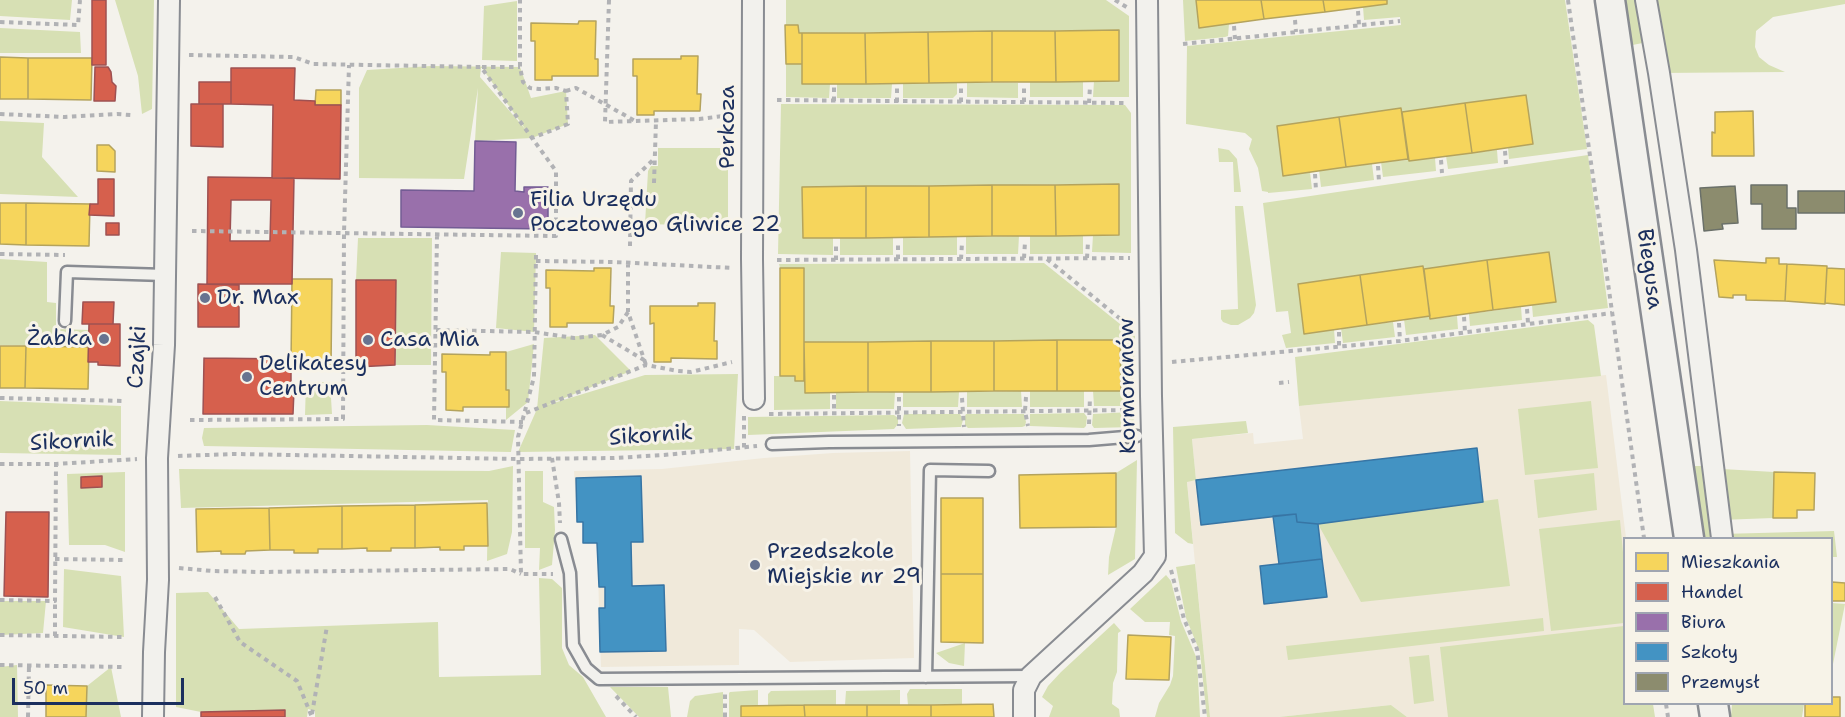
<!DOCTYPE html>
<html>
<head>
<meta charset="utf-8">
<style>
  body { margin:0 }
  #map { position:relative; width:1845px; height:717px; overflow:hidden; background:#f4f2ec; font-family:"Shantell Sans",sans-serif }
  canvas { display:block }
  .legend { position:absolute; left:1623px; top:537px; width:210px; height:168px; box-sizing:border-box; background:#f7f3e8; border:2px solid #9fa5b1; margin:0; padding:8px 10px; list-style:none; font-size:18px; color:#1b2f5e }
  .legend li { display:flex; align-items:center; gap:12px; height:30px }
  .legend b { width:30px; border:2px solid #9fa5b1 }
  .scale { position:absolute; left:12px; top:678px; width:172px; height:27px; box-sizing:border-box; border:3px solid #1b2f5e; border-top:0; padding-left:8px; font-size:18px; line-height:21px; white-space:nowrap; color:#1b2f5e; -webkit-text-stroke:4px #f7f3e8; paint-order:stroke }
</style>
</head>
<body>
<div id="map">
<canvas width="1845" height="717"></canvas>
<ul class="legend">
<li><b style="height:16px;background:#f6d55c"></b>Mieszkania</li>
<li><b style="height:16px;background:#d6604d"></b>Handel</li>
<li><b style="height:16px;background:#9970ab"></b>Biura</li>
<li><b style="height:16px;background:#4393c3"></b>Szkoły</li>
<li><b style="height:16px;background:#8c8c6e"></b>Przemysł</li>
</ul>
<div class="scale">50 m</div>
</div>
<script>
const context = document.querySelector('canvas').getContext('2d');
context.lineJoin = 'round';
function fillPath(path, color) { context.fillStyle = color; context.fill(path, 'evenodd'); }
const toPath = rows => new Path2D(rows.map(r => 'M' + r).join(''));
function stroke(path, color, width, dash) { context.strokeStyle = color; context.lineWidth = width; context.lineCap = dash ? 'butt' : 'round'; context.setLineDash(dash || []); context.stroke(path); }
function drawText(font, color, halo, rows, align = 'center') {
  context.font = font + ' "Shantell Sans",sans-serif'; context.lineWidth = 6; context.setLineDash([]); context.textBaseline = 'middle'; context.strokeStyle = halo; context.fillStyle = color; for (const [text, x, y, turn = 0] of rows) {
    context.save(); context.translate(x, y); context.rotate((+turn || 0) * Math.PI / 180); context.textAlign = isNaN(turn) ? turn : align; if (halo) context.strokeText(text, 0, 0); context.fillText(text, 0, 0); context.restore();
  }
}
const built = toPath([
  [1606,375,1626,538,1624,704,1647,717,1407,717,1391,705,1279,717,1210,717,1187,481,1196,480,1192,439,1253,433,1254,444,1303,439,1299,406],
  [910,451,914,658,790,662,754,630,739,629,739,665,601,667,597,544,583,543,583,522,577,522,574,471,662,469,764,458,833,453]
]);
const green = toPath([
  [0,0,72,0,70,20,0,16],
  [115,0,154,0,152,109,142,114,138,76],
  [786,0,1106,0,1129,16,1129,97,1093,97,1094,81,1119,81,1118,30,802,33,830,84,829,98,786,97],
  [1183,0,1196,0,1199,27,1229,24,1228,36,1225,37,1185,41],
  [1387,0,1565,0,1587,149,1509,159,1508,148,1533,144,1526,95,1402,112,1401,108,1277,126,1283,175,1310,172,1312,189,1268,193,1268,192,1262,191,1258,168,1249,149,1252,139,1245,133,1186,124,1187,46,1401,25,1400,17,1364,20,1363,7,1387,4],
  [1610,0,1845,0,1845,4,1773,17,1756,31,1755,47,1759,57,1769,65,1785,72,1659,73,1653,41,1617,48],
  [517,1,517,61,482,60,484,6],
  [0,28,80,32,81,53,0,53],
  [431,66,520,67,531,98,566,91,568,124,532,138,475,141,478,88,464,179,359,178,359,88,367,70],
  [481,68,482,68,526,130,480,77],
  [957,82,957,94,953,98,903,98,903,83],
  [967,82,1018,83,1018,98,967,97],
  [1030,82,1083,82,1083,97,1030,97],
  [837,84,892,84,891,98,837,98],
  [781,104,1125,105,1131,113,1131,253,1092,252,1093,235,1119,235,1118,184,802,187,803,238,833,238,833,255,778,254],
  [0,121,44,123,42,157,78,197,0,194],
  [658,148,728,148,728,226,645,224,648,171,651,166,658,166],
  [1218,148,1229,150,1237,159,1241,192,1234,192,1233,162,1219,162],
  [1497,150,1498,163,1448,169,1446,156],
  [1588,155,1608,308,1533,317,1532,305,1555,302,1548,252,1424,269,1423,266,1298,284,1304,333,1334,329,1335,343,1286,348,1282,335,1291,333,1288,311,1276,312,1263,203],
  [1435,158,1436,171,1383,177,1381,162],
  [1372,164,1374,180,1321,187,1319,170],
  [1235,206,1243,206,1256,305,1254,313,1250,318,1238,325,1231,325,1223,322,1221,319,1221,310,1238,309],
  [1019,236,1018,254,966,254,966,237],
  [1030,236,1083,236,1083,254,1030,254],
  [840,237,893,238,893,255,840,255],
  [903,237,957,237,957,255,903,255],
  [358,238,432,238,431,365,396,365,396,280,356,280],
  [501,252,536,253,534,332,496,328],
  [0,259,47,262,47,302,56,303,56,329,89,330,89,347,0,345],
  [1044,263,1135,336,1132,406,1094,406,1093,391,1121,390,1120,340,804,342,804,268,780,268,779,264],
  [1521,307,1522,320,1470,326,1469,314],
  [1430,316,1431,319,1457,316,1458,329,1406,335,1404,319],
  [1588,320,1594,325,1601,376,1299,406,1295,357],
  [1393,322,1395,337,1343,343,1341,328],
  [595,335,631,371,547,405,645,375,738,374,734,449,518,452,537,409,544,338],
  [534,344,528,402,506,420,506,352],
  [774,376,795,376,795,381,804,381,805,393,830,393,830,409,774,410],
  [306,382,330,382,332,414,305,415],
  [1021,391,1022,407,967,407,967,392],
  [1030,391,1084,391,1084,407,1030,407],
  [895,392,894,409,836,409,836,393],
  [903,392,959,392,958,407,903,407],
  [0,401,121,406,121,455,0,453],
  [1591,401,1598,468,1525,475,1518,409],
  [1131,412,1134,416,1133,427,1094,428,1092,425,1093,414],
  [1084,413,1087,417,1086,426,1084,428,1030,426,1030,414],
  [904,414,960,414,963,420,961,427,959,427,906,429,902,423],
  [969,414,1024,414,1026,422,1025,426,1022,427,968,428,965,425,965,416,966,414],
  [894,415,898,418,898,424,894,429,748,435,748,417],
  [1246,421,1248,433,1192,439,1196,480,1187,482,1193,544,1188,543,1175,533,1173,427],
  [427,425,515,430,511,452,204,446,202,438,204,428],
  [1137,460,1135,559,1108,575,1109,557,1116,527,1116,473],
  [513,466,512,532,507,554,487,561,488,500,181,508,179,469,489,471],
  [1689,466,1712,466,1722,469,1774,472,1773,518,1720,520,1721,534,1834,531,1837,557,1832,557,1832,538,1699,538],
  [525,471,543,471,543,502,554,507,555,530,552,565,539,570,540,548,525,548],
  [125,472,125,552,105,545,69,545,67,474],
  [1594,473,1597,510,1538,518,1534,480],
  [1498,499,1510,586,1361,602,1318,524],
  [1620,520,1624,563,1624,623,1551,631,1539,529],
  [1195,564,1210,717,1207,717,1206,710,1200,652,1186,618,1176,567],
  [64,569,121,576,124,637,63,627],
  [1166,575,1171,581,1181,621,1197,659,1200,717,1155,717,1159,703,1170,685,1173,676,1175,636,1169,635,1170,622,1145,622,1130,609],
  [539,578,552,579,562,588,562,648,569,665,583,677,606,717,315,717,315,711,308,709,307,717,285,717,284,710,201,712,176,707,176,593,208,592,239,629,438,622,439,677,541,675],
  [0,601,46,601,43,633,0,635],
  [1832,603,1845,604,1832,669],
  [1543,618,1544,631,1288,660,1286,646],
  [1114,623,1121,631,1118,633,1117,672,1113,683,1112,704,1119,709,1120,717,1049,717,1053,706,1042,697,1048,686,1061,672],
  [1624,626,1624,704,1653,704,1655,717,1448,717,1440,647],
  [965,643,964,666,949,663,936,653],
  [1429,655,1434,701,1414,704,1409,657],
  [17,665,18,717,0,717,0,667],
  [111,667,121,717,86,717,87,686],
  [610,687,668,687,671,717,639,717],
  [910,689,962,689,962,704,908,705,907,694],
  [758,690,758,706,742,706,741,717,729,717,729,693,730,692],
  [836,690,836,705,768,705,768,694,771,691],
  [900,690,900,705,845,705,846,691],
  [723,692,723,717,687,717,690,701,695,696],
  [1732,704,1804,704,1802,717,1731,717],
  [1391,705,1407,717,1279,717]
]);
const homes = toPath([
  [1196,0,1261,0,1264,19,1199,28,1196,0],
  [1261,0,1323,0,1325,12,1264,19,1261,0],
  [1323,0,1387,0,1387,4,1325,12,1323,0],
  [579,21,596,21,595,59,598,59,598,76,552,76,552,80,535,80,535,41,531,41,531,23,578,24,579,21],
  [785,25,798,25,799,33,802,33,802,64,786,64,785,25],
  [1119,30,1119,81,1056,82,1055,31,1119,30],
  [992,31,992,82,929,83,928,32,992,31],
  [992,31,1055,31,1056,82,992,82,992,31],
  [928,32,929,83,866,84,865,33,928,32],
  [802,33,865,33,866,84,802,84,802,33],
  [681,56,698,56,697,94,701,94,700,111,654,111,654,115,637,115,637,76,633,76,633,59,681,59,681,56],
  [0,57,28,58,28,99,0,99,0,57],
  [28,58,92,58,91,100,28,99,28,58],
  [316,90,341,90,341,105,315,105,316,90],
  [1526,95,1533,144,1472,153,1465,103,1526,95],
  [1465,103,1472,153,1409,161,1402,112,1465,103],
  [1401,108,1408,159,1346,167,1339,117,1401,108],
  [1753,111,1754,156,1712,156,1712,132,1715,133,1715,112,1753,111],
  [1339,117,1346,167,1283,176,1277,126,1339,117],
  [97,145,109,145,115,151,115,172,97,171,97,145],
  [1119,184,1119,235,1056,236,1055,185,1119,184],
  [992,185,992,236,929,237,929,186,992,185],
  [992,185,1055,185,1056,236,992,236,992,185],
  [866,186,866,238,803,238,802,187,866,186],
  [866,186,929,186,929,237,866,238,866,186],
  [0,203,26,203,26,245,0,244,0,203],
  [26,203,90,204,89,246,26,245,26,203],
  [1549,252,1556,302,1493,310,1487,260,1549,252],
  [1766,258,1779,258,1779,264,1787,264,1785,301,1746,300,1746,295,1733,295,1733,298,1719,297,1714,260,1766,263,1766,258],
  [1487,260,1493,310,1430,319,1424,269,1487,260],
  [1787,264,1827,266,1825,304,1785,301,1787,264],
  [1423,266,1430,316,1367,325,1360,275,1423,266],
  [594,268,611,268,610,306,614,306,613,323,567,323,567,327,550,327,550,288,546,288,546,270,594,271,594,268],
  [780,268,804,268,804,381,795,381,795,376,780,376,780,268],
  [1827,268,1845,269,1845,305,1825,303,1827,268],
  [1360,275,1367,325,1304,334,1298,284,1360,275],
  [292,279,332,279,331,367,307,366,307,364,291,364,292,279],
  [698,303,715,303,714,341,717,341,717,359,671,358,671,362,654,362,654,323,650,324,650,306,698,306,698,303],
  [1057,340,1057,391,994,391,994,341,1057,340],
  [1057,340,1120,340,1121,391,1057,391,1057,340],
  [931,341,931,392,868,392,868,342,931,341],
  [931,341,994,341,994,391,931,392,931,341],
  [804,342,868,342,868,392,805,393,804,342],
  [0,346,26,346,25,388,0,388,0,346],
  [26,346,89,347,88,389,25,388,26,346],
  [490,352,506,352,506,390,509,390,509,407,463,407,463,411,446,410,446,372,442,372,442,354,490,355,490,352],
  [1774,472,1815,473,1814,510,1797,510,1797,518,1773,518,1774,472],
  [1116,473,1116,527,1020,528,1019,475,1116,473],
  [941,498,983,498,983,574,941,574,941,498],
  [487,503,488,546,464,546,464,550,440,550,440,547,415,548,415,505,487,503],
  [415,505,415,548,391,548,391,551,367,551,367,548,342,549,342,506,415,505],
  [342,506,342,549,318,549,318,553,294,553,294,550,270,550,269,508,342,506],
  [269,508,270,550,246,551,245,554,221,554,221,551,197,552,196,509,269,508],
  [941,574,983,574,983,643,941,642,941,574],
  [1832,582,1845,583,1845,601,1832,601,1832,582],
  [1128,635,1171,637,1169,680,1126,679,1128,635],
  [46,685,87,686,86,717,46,717,46,685],
  [1832,697,1840,697,1840,717,1805,717,1805,704,1832,704,1832,697],
  [993,704,994,717,931,717,931,705,993,704],
  [804,705,805,717,741,717,741,706,804,705],
  [804,705,867,705,867,717,805,717,804,705],
  [867,705,931,705,931,717,867,717,867,705]
]);
const shops = toPath([
  [92,0,106,0,106,65,92,65,92,0],
  [95,67,108,67,111,72,112,82,116,86,115,101,94,101,95,67],
  [231,68,295,68,294,100,315,101,315,105,341,105,340,179,272,178,273,105,231,104,231,68],
  [199,82,231,82,231,104,199,104,199,82],
  [191,104,223,104,223,147,191,146,191,104],
  [208,177,294,178,292,284,207,284,208,177],
  [231,200,271,200,270,241,230,241,231,200],
  [98,179,114,179,114,216,89,215,90,204,98,204,98,179],
  [106,223,119,223,119,235,106,235,106,223],
  [356,280,396,280,395,365,356,367,356,280],
  [198,284,239,285,239,327,198,327,198,284],
  [83,302,114,302,113,324,82,324,83,302],
  [89,324,120,324,120,366,98,365,98,362,88,362,89,324],
  [204,358,291,359,291,390,294,390,293,414,203,414,204,358],
  [102,476,102,487,81,488,81,477,102,476],
  [6,512,49,512,48,597,4,596,6,512],
  [285,710,285,717,201,717,201,712,285,710]
]);
const offices = toPath([
  [475,141,516,142,515,191,524,192,524,187,548,187,548,229,401,227,401,190,474,191,475,141]
]);
const schools = toPath([
  [1477,448,1483,502,1318,524,1297,522,1296,514,1201,525,1196,480,1477,448],
  [641,476,643,542,631,542,632,586,664,585,666,651,600,652,599,608,605,608,605,587,599,587,597,543,583,543,583,522,577,522,576,478,641,476],
  [1296,514,1297,522,1318,524,1322,559,1279,564,1273,516,1296,514],
  [1322,559,1327,597,1264,604,1260,566,1322,559]
]);
const industry = toPath([
  [1751,185,1787,185,1787,208,1796,208,1796,229,1762,229,1762,204,1751,204,1751,185],
  [1735,186,1738,223,1722,224,1723,229,1704,231,1700,188,1735,186],
  [1798,191,1845,191,1845,213,1798,213,1798,191]
]);
const path = toPath([
  [609,0,605,122,699,119,732,115],
  [1115,0,1128,8],
  [1568,0,1644,538],
  [1358,11,1359,25],
  [1295,20,1296,32],
  [0,22,78,25,80,0],
  [1234,26,1235,39],
  [1183,44,1400,21],
  [189,55,294,57,313,64,481,67,532,138],
  [482,67,520,67],
  [566,91,576,88,637,122],
  [777,100,1127,103],
  [834,101,834,85],
  [897,102,897,87],
  [961,102,961,85],
  [1024,102,1024,86],
  [1089,103,1090,86],
  [0,114,65,117,117,114,131,115],
  [1505,151,1506,164],
  [1441,160,1442,173],
  [1378,166,1379,182],
  [1315,174,1316,190],
  [654,183,656,121],
  [192,231,556,236,556,171,532,138,568,124,566,91,556,88,539,89,530,88,523,82,520,67,520,0],
  [437,235,434,420,523,422],
  [630,246,631,181,655,158],
  [0,254,65,255],
  [536,255,534,377,518,437,521,574,553,574],
  [1024,258,1025,242],
  [1087,258,1088,242],
  [898,259,898,243],
  [961,259,962,243],
  [1047,259,1129,326],
  [777,260,1130,258],
  [836,260,836,244],
  [536,261,614,262,733,268],
  [628,263,628,312,646,365],
  [1527,309,1528,323],
  [1464,317,1465,332],
  [1399,323,1400,341],
  [436,330,534,332,574,338,602,335,618,327,628,312],
  [1339,332,1339,346],
  [602,335,644,360],
  [1172,362,1400,341,1612,313],
  [1279,383,1289,382],
  [834,395,834,413],
  [899,397,899,426],
  [1026,397,1025,411,1028,426],
  [0,398,125,401],
  [962,398,964,427],
  [526,413,646,365,678,371,691,372,732,362],
  [769,414,1131,410],
  [744,416,744,448],
  [190,420,343,419,344,233,349,65],
  [1089,424,1090,397],
  [178,456,235,454,518,459,614,458,664,455,757,446],
  [552,458,559,503,560,523],
  [0,464,56,464,137,459],
  [55,559,125,560],
  [179,568,212,571,260,572,510,569,521,574],
  [1171,570,1184,619,1197,649,1205,717],
  [215,597,240,642,297,681,312,717],
  [0,600,55,601,56,464],
  [0,635,124,637],
  [55,636,55,601],
  [0,665,122,667],
  [616,696,636,717],
  [1666,704,1668,717],
  [312,714,327,626],
  [28,717,29,665],
  [725,717,725,692]
]);
const lane = toPath([
  [65,321,67,272,165,275],
  [772,444,829,442,1089,440,1137,436],
  [561,539,570,573,573,645,586,668,599,679,1031,676],
  [926,677,930,470,989,471]
]);
const street = toPath([
  [753,0,752,259,754,399],
  [1646,0,1659,73,1686,250,1722,538],
  [153,717,154,652,158,580,157,458,164,345,169,0],
  [1024,717,1024,690,1031,676,1143,573,1155,556,1151,396,1147,0]
]);
const secondary = toPath([
  [1610,0,1689,538],
  [1713,704,1715,717]
]);
const markers = [
  [518,213,6,"#677390"],
  [205,298,6,"#677390"],
  [104,339,6,"#677390"],
  [368,340,6,"#677390"],
  [247,377,6,"#677390"],
  [755,565,6,"#677390"]
];
const streetNames = [
  ["Perkoza",728,127,-90],
  ["Biegusa",1649,269,82],
  ["Czajki",138,357,-87],
  ["Kormoranów",1128,386,-91],
  ["Sikornik",651,436,-4],
  ["Sikornik",72,442,-3]
];
const poiNames = [
  ["Filia Urzędu",530,200],
  ["Pocztowego Gliwice 22",530,225],
  ["Dr. Max",217,298],
  ["Żabka",92,339,"right"],
  ["Casa Mia",380,340],
  ["Delikatesy",259,364],
  ["Centrum",259,389],
  ["Przedszkole",767,552],
  ["Miejskie nr 29",767,577]
];
fillPath(built, '#f0e9da');
fillPath(green, '#d7e0b4');
fillPath(homes, '#f6d55c');
stroke(homes, '#b4a35d', 1.5);
fillPath(shops, '#d6604d');
stroke(shops, '#9e5152', 1.5);
fillPath(offices, '#9970ab');
stroke(offices, '#735c94', 1.5);
fillPath(schools, '#4393c3');
stroke(schools, '#3775a5', 1.5);
fillPath(industry, '#8c8c6e');
stroke(industry, '#6a7069', 1.5);
stroke(lane, '#898c92', 15);
stroke(street, '#898c92', 24);
stroke(secondary, '#898c92', 33);
stroke(path, '#b1b2b5', 4, [4.5, 4.5]);
stroke(lane, '#f2f1ed', 10);
stroke(street, '#f2f1ed', 20);
stroke(secondary, '#f2f1ed', 28);
for (const [x, y, r, color] of markers) { const dot = new Path2D(); dot.arc(x, y, r, 0, 2 * Math.PI); context.fillStyle = color; context.fill(dot); stroke(dot, '#f7f3e8', 2); }
drawText('22px', '#1b2f5e', '#f7f3e8', streetNames);
drawText('22px', '#1b2f5e', '#f7f3e8', poiNames, 'left');
</script>
</body>
</html>
